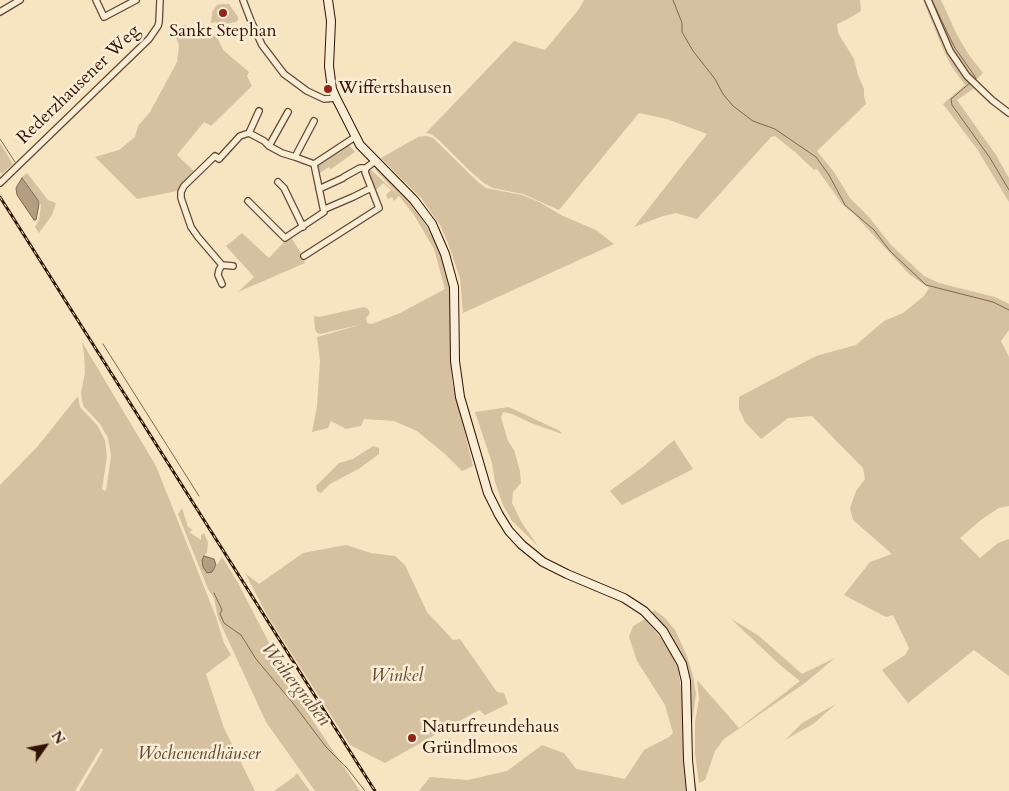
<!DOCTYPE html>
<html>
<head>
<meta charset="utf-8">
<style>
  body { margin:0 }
  #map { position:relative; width:1009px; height:791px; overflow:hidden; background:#f7e4c0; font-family:Cardo,serif }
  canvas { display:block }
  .north { position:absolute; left:20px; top:721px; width:50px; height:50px; -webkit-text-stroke:4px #faedd6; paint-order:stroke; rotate:57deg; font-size:14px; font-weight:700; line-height:20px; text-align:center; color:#311303 }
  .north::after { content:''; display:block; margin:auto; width:18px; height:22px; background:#311303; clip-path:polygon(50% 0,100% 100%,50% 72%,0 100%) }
</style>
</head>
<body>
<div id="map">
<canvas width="1009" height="791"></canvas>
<div class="north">N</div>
</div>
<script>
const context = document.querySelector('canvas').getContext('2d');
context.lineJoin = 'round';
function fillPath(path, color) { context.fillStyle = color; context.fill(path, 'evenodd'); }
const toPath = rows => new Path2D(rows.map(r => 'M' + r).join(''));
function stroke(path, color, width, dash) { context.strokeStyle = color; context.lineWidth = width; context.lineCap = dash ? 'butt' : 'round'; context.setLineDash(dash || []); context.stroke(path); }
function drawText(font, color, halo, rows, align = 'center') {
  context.font = font + ' Cardo,serif'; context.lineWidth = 5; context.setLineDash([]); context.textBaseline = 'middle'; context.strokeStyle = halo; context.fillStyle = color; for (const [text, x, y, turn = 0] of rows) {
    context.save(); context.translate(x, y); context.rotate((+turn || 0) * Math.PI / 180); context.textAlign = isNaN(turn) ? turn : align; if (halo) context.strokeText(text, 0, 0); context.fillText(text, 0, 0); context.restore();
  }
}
const green = toPath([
  [584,0,860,0,861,11,846,20,837,24,838,33,854,59,858,75,864,89,864,96,866,104,817,151,834,172,850,198,869,217,891,245,924,276,939,283,995,297,1009,304,1009,330,1001,341,1009,357,1009,506,999,508,982,519,960,538,980,558,998,543,1009,539,1009,676,974,650,908,703,882,670,905,655,909,648,893,615,886,617,844,595,870,562,892,554,853,520,850,508,856,491,865,479,863,468,812,416,788,418,761,439,745,422,739,409,739,397,816,356,856,345,884,321,903,313,924,296,929,288,909,274,856,216,842,204,817,169,814,170,795,152,775,136,771,137,697,219,676,213,663,216,634,227,707,134,667,119,639,113,559,210,523,194,493,188,484,183,470,171,440,141,431,134,426,133,514,41,545,50,579,9],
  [923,0,926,0,947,46,976,87,957,100,996,155,1009,178,1009,202,977,149,943,104,965,85,952,67,945,54],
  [930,0,941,0,957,35,969,55,983,73,975,81,958,59],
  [221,4,229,4,238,17,238,20,236,22,224,24,217,28,213,26,217,26,216,22,211,23,212,12,217,5],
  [183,25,188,26,192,30,195,28,201,28,212,33,218,39,223,50,249,72,247,76,252,86,211,126,204,122,177,155,194,171,177,191,137,199,95,157,119,150,135,137,138,126,150,112,177,62,179,46,174,31],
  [426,136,433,138,478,182,486,188,522,195,539,202,563,216,596,230,614,244,463,313,460,278,448,243,440,225,421,198,381,158,418,137],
  [0,143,13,164,2,174,0,172],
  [349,145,355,152,331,169,329,167,318,174,317,166,321,162],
  [377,168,411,203,428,229,440,251,448,277,452,306,450,347,452,382,473,466,462,471,445,454,417,431,394,421,364,419,361,426,346,429,331,421,328,428,312,432,317,406,320,361,317,337,363,324,320,334,317,333,315,329,314,316,319,317,364,307,368,309,370,313,366,318,367,323,372,324,400,313,445,289,434,249,414,215,399,196,394,201,392,197,388,199,386,195,391,190,383,183,376,190,378,194,375,194,368,172,370,169,398,195,375,169],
  [27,173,48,200,56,203,52,215,39,233,35,227,39,220,41,205,38,199,22,177],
  [242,233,269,258,285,241,292,239,303,256,305,263,238,292,254,277,226,246],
  [82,342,156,466,216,617,224,643,231,655,206,674,224,728,255,791,79,791,103,750,101,748,75,791,0,791,0,485,37,447,78,396,80,407,97,425,105,440,107,457,102,489,106,491,111,456,108,438,100,424,84,407,82,401,81,393,85,373,84,354],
  [509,407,560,431,562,434,531,423,512,414,503,412,501,417,508,441,514,450,520,471,521,483,513,492,512,503,522,523,538,546,512,521,503,505,495,482,492,463,475,412],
  [674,440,693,469,622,505,610,491,644,466],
  [373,446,379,448,379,454,360,468,330,484,321,493,317,491,316,486,339,463,353,459],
  [182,508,188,527,193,530,189,532,201,540,201,535,204,533,208,542,207,553,204,556,215,568,222,557,237,581,266,637,307,712,360,791,315,791,266,722,218,618,214,598,208,589,178,514],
  [346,545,371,553,395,556,405,565,427,612,453,640,460,639,497,692,504,693,508,704,485,715,479,710,385,763,350,745,267,615,245,573,259,584,303,553],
  [654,610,664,617,675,630,687,656,693,676,696,694,692,724,692,765,697,791,694,791,692,782,689,679,667,631,652,614],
  [730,618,759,636,802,674,835,658,805,683,724,739,715,751,705,780,699,783,695,754,695,722,699,699,697,680,739,728,800,681,780,665],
  [645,619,666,644,678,668,684,709,685,778,687,791,419,791,430,777,468,780,507,771,542,745,564,753,576,769,625,779,644,750,669,737,673,733,665,705,637,661,629,637,633,626],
  [836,704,813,724,785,740,802,723],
  [297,773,310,791,274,791,295,776]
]);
const water = toPath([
  [22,178,38,200,39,204,36,220,34,220,17,195,16,188,22,178],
  [204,556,214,559,216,565,212,572,207,573,203,567,202,560,204,556]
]);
const stream = toPath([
  [673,0,682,23,682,32,693,51,715,79,723,94,733,106,753,121,775,129,816,157,829,175,845,205,874,230,890,251,926,285,993,302,1009,310],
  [932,0,947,32,955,48,976,78,975,80],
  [971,82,951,99,952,105,990,158,1009,190],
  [0,139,15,162],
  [103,344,199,496],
  [214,593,222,610,220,614,224,623,241,635,256,659,292,702,326,747,347,768,365,791]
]);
const street = toPath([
  [96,0,104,17,136,0],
  [243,0,251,21,262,45,284,74,307,91,324,99,336,98],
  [928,0,950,51,967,76,992,100,1009,113],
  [0,12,20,0],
  [249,133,259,111],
  [269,146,288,112],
  [295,157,314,121],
  [344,177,360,168,366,168],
  [278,182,284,188,303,227],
  [0,183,149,39,158,26,159,22,160,0],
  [319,189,343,178],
  [353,197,371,188],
  [248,201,285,238,324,212,314,164],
  [325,209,353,197],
  [304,256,379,208,365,172,366,168,375,161],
  [233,266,222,265,198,237,191,227,181,198,181,192,184,186,215,156,219,159,240,136,249,133,264,141,269,146,282,153,295,157,314,164,355,137],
  [222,284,218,275,219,270,222,265]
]);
const secondary = toPath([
  [328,0,331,21,329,66,332,89,336,98,360,145,414,200,432,224,445,254,454,287,455,361,460,397,488,493,499,515,509,531,522,545,543,562,567,574,624,598,644,611,663,631,682,664,686,681,688,760,691,791]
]);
const rail = toPath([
  [0,197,375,791]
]);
const markers = [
  [223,13,5,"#8f2418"],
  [328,89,5,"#8f2418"],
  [412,738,5,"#8f2418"]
];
const poiNames = [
  ["Sankt Stephan",223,32,"center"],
  ["Wiffertshausen",338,89],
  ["Naturfreundehaus",422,728],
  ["Gründlmoos",422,749]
];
const streetNames = [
  ["Rederzhausener Weg",79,85,-44]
];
const parkNames = [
  ["Winkel",397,677],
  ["Wochenendhäuser",199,755]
];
const waterNames = [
  ["Weihergraben",295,685,52]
];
fillPath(green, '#d5c0a0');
fillPath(water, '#b49d80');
stroke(water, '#80664e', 1);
stroke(stream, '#80664e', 1);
stroke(street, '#624732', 8);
stroke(secondary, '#311303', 10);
stroke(street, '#faedd6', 5.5);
stroke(secondary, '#faedd6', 8);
stroke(rail, '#311303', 3);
stroke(rail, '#faedd6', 1, [4]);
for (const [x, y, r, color] of markers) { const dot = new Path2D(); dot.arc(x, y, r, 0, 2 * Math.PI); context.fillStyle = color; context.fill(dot); stroke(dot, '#faedd6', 2); }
drawText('18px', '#311303', '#faedd6', poiNames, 'left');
drawText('18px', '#311303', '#faedd6', streetNames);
drawText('italic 18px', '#624732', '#faedd6', parkNames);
drawText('italic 19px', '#654a35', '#faedd6', waterNames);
</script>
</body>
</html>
